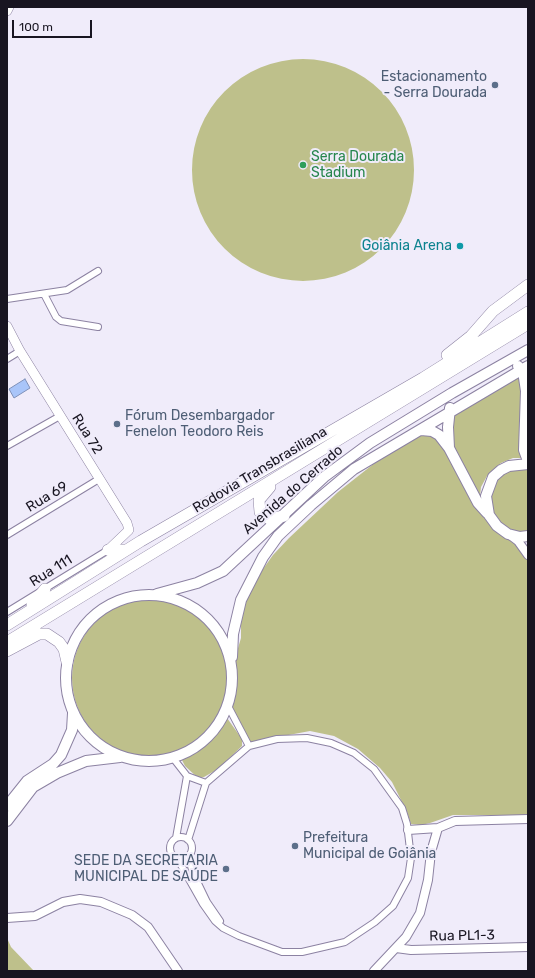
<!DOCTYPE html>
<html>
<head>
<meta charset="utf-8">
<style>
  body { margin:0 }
  #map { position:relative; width:535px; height:978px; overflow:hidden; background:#f0ecfa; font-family:Rubik,sans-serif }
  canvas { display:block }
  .frame { position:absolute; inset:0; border:8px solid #181521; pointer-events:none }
  .scale { position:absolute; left:12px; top:20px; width:80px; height:18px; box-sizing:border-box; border:2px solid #181521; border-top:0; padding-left:5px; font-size:12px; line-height:14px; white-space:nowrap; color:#181521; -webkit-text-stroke:3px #f0ecfa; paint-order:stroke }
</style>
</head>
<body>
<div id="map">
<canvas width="535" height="978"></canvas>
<div class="frame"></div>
<div class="scale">100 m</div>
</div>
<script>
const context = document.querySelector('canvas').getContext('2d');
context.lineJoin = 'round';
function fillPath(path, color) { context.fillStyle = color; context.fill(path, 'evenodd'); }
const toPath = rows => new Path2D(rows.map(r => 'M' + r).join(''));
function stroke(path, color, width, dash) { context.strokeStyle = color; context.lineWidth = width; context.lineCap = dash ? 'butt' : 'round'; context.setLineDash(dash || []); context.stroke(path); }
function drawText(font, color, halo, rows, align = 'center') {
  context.font = font + ' Rubik,sans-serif'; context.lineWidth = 4; context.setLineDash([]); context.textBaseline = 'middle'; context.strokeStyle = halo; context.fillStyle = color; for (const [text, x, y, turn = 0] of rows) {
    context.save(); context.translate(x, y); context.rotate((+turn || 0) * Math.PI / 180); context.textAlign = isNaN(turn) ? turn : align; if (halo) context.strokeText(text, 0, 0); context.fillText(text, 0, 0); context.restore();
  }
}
const green = toPath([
  '192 170a111 111 0 1 1 222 0a111 111 0 1 1-222 0Z',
  [516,376,523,381,522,458,513,458,501,463,487,476,481,487,480,496,452,442,452,414],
  [432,433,440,439,469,491,528,558,528,815,453,815,430,823,421,825,411,824,407,812,392,782,380,768,358,749,334,736,310,731,251,742,246,738,232,706,236,689,236,655,241,638,241,600,273,555,289,538,338,492,376,462,423,434],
  [528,467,528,532,518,533,508,529,499,523,493,514,490,492,494,482,511,468],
  '72 678a79 79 0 1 1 158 0a79 79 0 1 1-158 0Z',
  [227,718,242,739,242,746,218,769,204,777,198,778,185,766,181,758,209,742,218,732],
  [7,938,11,947,34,971,7,971]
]);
const water = toPath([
  [25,379,30,388,14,398,9,389,25,379]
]);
const minor = toPath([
  [44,294,56,317,61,321,98,327],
  [7,299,67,290,98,271],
  [7,359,20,351],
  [7,446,60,416],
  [7,535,99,479],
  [7,612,108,550],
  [228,706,249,746],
  [173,758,187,776,176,838],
  '170 848a11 11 0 1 1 22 0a11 11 0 1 1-22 0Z',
  [188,840,206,783],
  [188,856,193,873,207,902,220,921],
  [177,858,203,904,215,921,223,928,239,936,282,952,302,952,345,942,375,922,393,906,408,878,411,858,407,824,402,808,374,769,354,753,331,743,307,738,277,739,249,746,206,783,187,776]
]);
const tertiary = toPath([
  [510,535,518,541,528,555],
  [408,830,438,828,455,821,528,819],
  [7,918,35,916,63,902,80,899,101,902,132,915,148,927,178,971],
  [396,948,411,950,528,947],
  [374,971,406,937,420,913,428,880,431,852,438,828]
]);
const secondary = toPath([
  [7,11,9,7],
  [7,326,20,351,127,523,129,530,108,550]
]);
const primary = toPath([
  [518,366,523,371,526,391,524,450,528,461],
  [421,430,432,431,439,435,449,448,478,503,487,513],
  [449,448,448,427,450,408],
  [528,464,509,466,501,470,493,477,486,496,489,515,497,526,508,534,520,537,528,536],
  [157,594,197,583,223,571,324,477,370,443,452,393,528,350],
  '66 678a83 83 0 1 1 166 0a83 83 0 1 1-166 0Z',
  [232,657,233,634,241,600,263,557,278,536,311,505,354,469,528,366],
  [7,806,27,781,53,764,61,755,72,730,73,713],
  [7,821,33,787,57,773,86,761,120,757]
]);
const motorway = toPath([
  [447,355,471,336,493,311,528,285],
  [270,487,259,500,260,512,269,519,284,516],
  [108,550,125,550],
  [32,605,45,589],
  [7,625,141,541,423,378,528,312],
  [7,642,528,324],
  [7,651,39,634,47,634,59,642,64,649,67,662]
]);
const markers = [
  [495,85,4,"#5c6f8a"],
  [303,165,4,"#2e9e5b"],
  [460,246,4,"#0f9aa8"],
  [117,424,4,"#5c6f8a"],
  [295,846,4,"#5c6f8a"],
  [226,869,4,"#5c6f8a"]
];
const serviceNames = [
  ["Estacionamento",487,77],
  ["- Serra Dourada",487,93],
  ["Fórum Desembargador",125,416,"left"],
  ["Fenelon Teodoro Reis",125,432,"left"],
  ["Prefeitura",303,838,"left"],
  ["Municipal de Goiânia",303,854,"left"],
  ["SEDE DA SECRETARIA",218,861],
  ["MUNICIPAL DE SAÚDE",218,877]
];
const leisureNames = [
  ["Serra Dourada",311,157],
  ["Stadium",311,173]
];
const cultureNames = [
  ["Goiânia Arena",452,246]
];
const streetNames = [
  ["Rua 72",87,434,58],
  ["Rodovia Transbrasiliana",260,470,-31],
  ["Avenida do Cerrado",293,490,-41],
  ["Rua 69",47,497,-31],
  ["Rua 111",51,571,-32],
  ["Rua PL1-3",462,936,-1]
];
fillPath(green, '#bec08b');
fillPath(water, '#a9c5f9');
stroke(water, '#7e90b8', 1);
stroke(minor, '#8c82a2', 8);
stroke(tertiary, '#8c82a2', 10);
stroke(secondary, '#8c82a2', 10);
stroke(primary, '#8c82a2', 12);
stroke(motorway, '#8c82a2', 12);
stroke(minor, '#fff', 6);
stroke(tertiary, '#fff', 8);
stroke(secondary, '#fff', 9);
stroke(primary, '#fff', 10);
stroke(motorway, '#fff', 11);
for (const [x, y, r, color] of markers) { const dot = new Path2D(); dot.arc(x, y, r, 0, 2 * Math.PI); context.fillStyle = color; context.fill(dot); stroke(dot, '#f0ecfa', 1.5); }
drawText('14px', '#4e5e75', '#f0ecfa', serviceNames, 'right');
drawText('14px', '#27864d', '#f0ecfa', leisureNames, 'left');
drawText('14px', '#0d838f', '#f0ecfa', cultureNames, 'right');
drawText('14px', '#181521', '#f0ecfa', streetNames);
</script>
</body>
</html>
